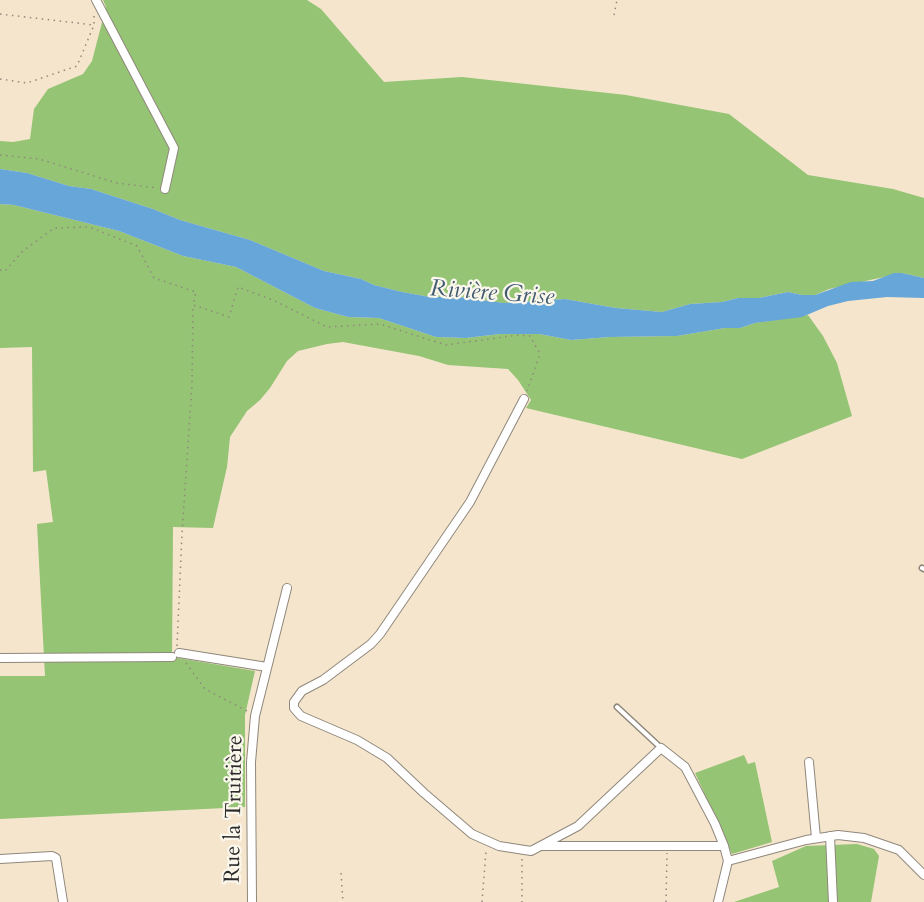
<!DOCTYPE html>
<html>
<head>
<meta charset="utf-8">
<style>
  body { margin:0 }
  canvas { display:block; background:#f4e5cc }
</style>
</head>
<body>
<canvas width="924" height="902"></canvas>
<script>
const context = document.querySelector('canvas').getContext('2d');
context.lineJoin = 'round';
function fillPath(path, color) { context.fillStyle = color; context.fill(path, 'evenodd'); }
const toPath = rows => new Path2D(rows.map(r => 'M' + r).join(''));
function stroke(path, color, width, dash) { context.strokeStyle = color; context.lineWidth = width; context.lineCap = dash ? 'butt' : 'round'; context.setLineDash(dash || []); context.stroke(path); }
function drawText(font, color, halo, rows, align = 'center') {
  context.font = font + ' Cardo,serif'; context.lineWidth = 4.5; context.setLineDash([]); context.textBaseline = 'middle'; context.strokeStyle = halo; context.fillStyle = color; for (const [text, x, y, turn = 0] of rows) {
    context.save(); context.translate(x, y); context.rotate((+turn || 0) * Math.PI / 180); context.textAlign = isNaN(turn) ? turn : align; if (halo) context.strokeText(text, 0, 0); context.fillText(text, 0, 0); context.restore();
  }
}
const green = toPath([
  [103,0,307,0,321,9,384,82,462,77,626,95,729,114,808,175,893,189,924,198,924,278,902,273,829,289,815,295,802,295,788,292,759,298,738,298,722,302,690,304,662,312,616,308,565,299,504,303,459,297,430,297,402,292,374,285,361,279,324,271,250,240,180,220,153,209,91,189,69,186,27,173,0,169,0,141,13,142,30,139,34,109,48,89,83,74,92,61,106,7],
  [0,204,14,205,119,231,183,256,236,267,315,308,348,317,379,318,436,337,466,338,500,334,539,334,571,340,610,337,677,336,725,328,740,328,755,323,808,315,823,336,837,363,852,416,742,459,526,408,531,400,518,380,508,369,448,365,419,356,343,342,327,344,298,351,287,361,270,388,260,400,247,411,230,437,227,467,213,528,173,527,172,657,255,671,245,715,245,807,0,819,0,676,45,676,37,524,53,522,46,470,33,472,32,347,0,348],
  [744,755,748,764,755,762,772,842,732,854,695,773],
  [857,844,874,849,879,856,871,902,734,902,779,887,772,861,806,846]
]);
const water = toPath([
  [0,169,27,173,69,186,91,189,153,209,180,220,250,240,324,271,361,279,374,285,402,292,430,297,459,297,504,303,565,299,616,308,662,312,690,304,722,302,738,298,759,298,788,292,802,295,815,295,851,282,873,281,894,273,902,273,924,278,924,298,887,297,848,301,828,306,802,317,755,323,740,328,725,328,677,336,610,337,571,340,539,334,500,334,466,338,436,337,379,318,348,317,315,308,236,267,183,256,119,231,14,205,0,204]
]);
const path = toPath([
  [0,14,94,25],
  [614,15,617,0],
  [0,79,27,83,77,66,94,25,94,16],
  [0,155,39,159,117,183,157,188],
  [0,270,5,271,23,251,54,228,89,227,137,246,154,278,196,292,193,305,229,317,238,287,273,300,327,327,380,324,446,345,518,335,530,336,540,354,527,391],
  [177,646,182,534,192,385,193,306],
  [186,663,205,689,247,711],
  [522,859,522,902],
  [341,873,343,902],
  [482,902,486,851],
  [666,902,667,853]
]);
const lane = toPath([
  [922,568,924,569],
  [617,707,660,747]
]);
const street = toPath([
  [96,0,174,148,165,189],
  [524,399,470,502,380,634,371,644,323,680,302,691,294,702,294,708,301,716,357,740,387,758,424,793,472,834,499,846,531,851,578,826,661,748,685,767,715,824,724,846,728,861,718,902],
  [179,653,267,667],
  [0,658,172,657],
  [809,762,816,838],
  [830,836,833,902],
  [542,846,724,846],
  [0,859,52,856,56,858,63,902],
  [728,861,806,840,838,835,864,838,899,850,924,875],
  [252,902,251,762,255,716,287,588]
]);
const streetNames = [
  ["Rue la Truitière",235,809,-89]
];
const waterNames = [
  ["Rivière Grise",492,294,4]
];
fillPath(green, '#94c474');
fillPath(water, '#66a6d9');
stroke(lane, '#90887c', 7);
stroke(street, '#90887c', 10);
stroke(path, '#90887c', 1.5, [1.5, 4.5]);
stroke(lane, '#fff', 4);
stroke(street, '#fff', 8);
drawText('22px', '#2b2b2b', '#fbf7ec', streetNames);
drawText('italic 24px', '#435c71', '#fbf7ec', waterNames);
</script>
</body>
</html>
